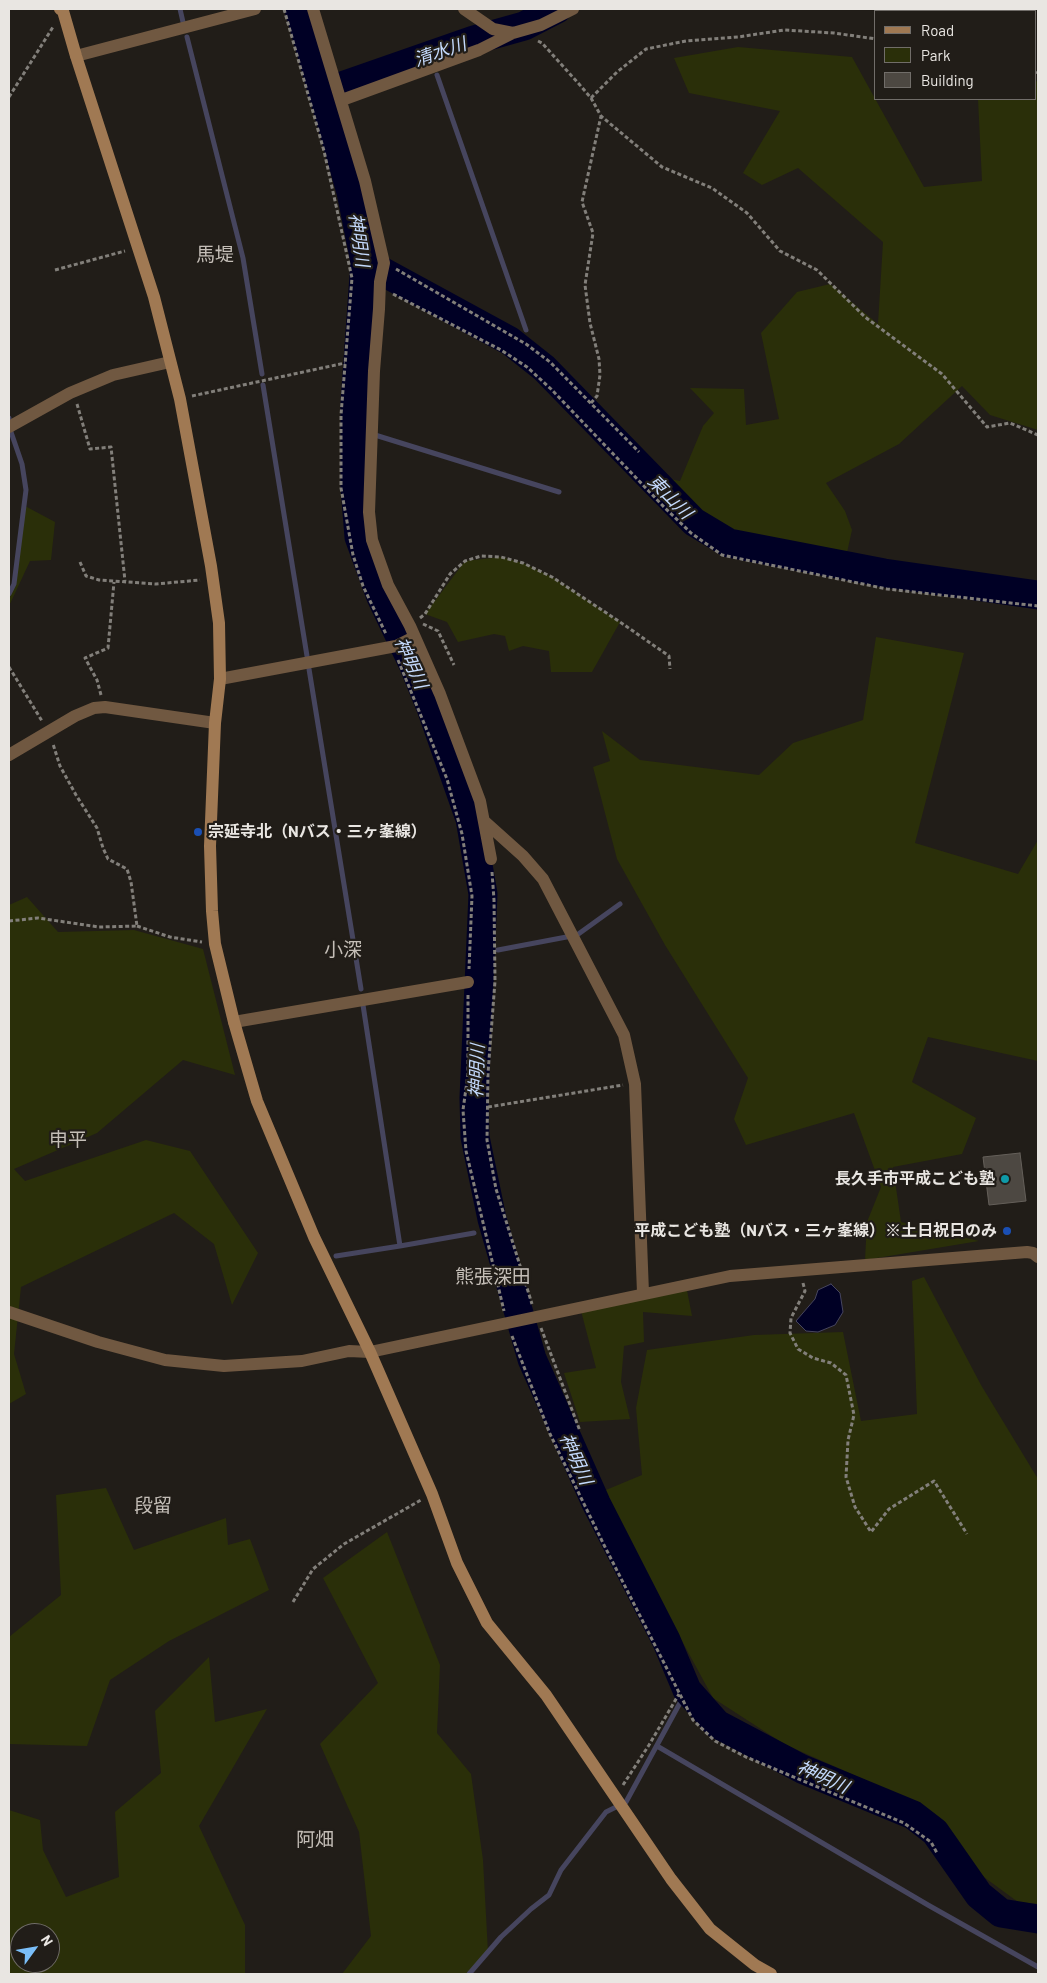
<!DOCTYPE html>
<html>
<head>
<meta charset="utf-8">
<style>
  body { margin:0 }
  #map { position:relative; width:1047px; height:1983px; overflow:hidden; background:#211d18; font-family:Barlow,sans-serif }
  canvas { display:block }
  .frame { position:absolute; inset:0; border:10px solid #e9e6e2; pointer-events:none }
  .legend { position:absolute; left:874px; top:10px; width:162px; height:90px; box-sizing:border-box; background:#211d18; border:1px solid #716d69; margin:0; padding:6px 9px; list-style:none; font-size:15px; color:#e9e6e2 }
  .legend li { display:flex; align-items:center; gap:10px; height:25px }
  .legend b { width:25px; border:1px solid #716d69 }
  .north { position:absolute; left:10px; top:1923px; width:50px; height:50px; box-sizing:border-box; background:#211d18; border:1px solid #716d69; border-radius:50%; rotate:58deg; font-size:14px; font-weight:700; line-height:20px; text-align:center; color:#e9e6e2 }
  .north::after { content:''; display:block; margin:auto; width:18px; height:22px; background:#7abef8; clip-path:polygon(50% 0,100% 100%,50% 72%,0 100%) }
</style>
</head>
<body>
<div id="map">
<canvas width="1047" height="1983"></canvas>
<div class="frame"></div>
<ul class="legend">
<li><b style="height:6px;background:#a07953"></b>Road</li>
<li><b style="height:14px;background:#2a2f09"></b>Park</li>
<li><b style="height:14px;background:#4d4842"></b>Building</li>
</ul>
<div class="north">N</div>
</div>
<script>
const context = document.querySelector('canvas').getContext('2d');
context.lineJoin = 'round';
function fillPath(path, color) { context.fillStyle = color; context.fill(path, 'evenodd'); }
const toPath = rows => new Path2D(rows.map(r => 'M' + r).join(''));
function stroke(path, color, width, dash) { context.strokeStyle = color; context.lineWidth = width; context.lineCap = dash ? 'butt' : 'round'; context.setLineDash(dash || []); context.stroke(path); }
function drawText(font, color, halo, rows, align = 'center') {
  context.font = font + ' Barlow,"Noto Sans JP",sans-serif'; context.lineWidth = 4.5; context.setLineDash([]); context.textBaseline = 'middle'; context.strokeStyle = halo; context.fillStyle = color; for (const [text, x, y, turn = 0] of rows) {
    context.save(); context.translate(x, y); context.rotate((+turn || 0) * Math.PI / 180); context.textAlign = isNaN(turn) ? turn : align; if (halo) context.strokeText(text, 0, 0); context.fillText(text, 0, 0); context.restore();
  }
}
const green = toPath([
  [738,47,852,57,924,187,982,181,978,99,1036,99,1036,81,1038,82,1038,430,990,415,962,386,899,444,826,483,845,511,852,530,846,557,837,563,727,538,698,520,660,477,680,481,703,426,714,413,690,388,744,389,746,425,779,419,761,333,797,292,830,284,878,324,883,242,798,168,762,185,743,173,780,111,689,93,674,58],
  [25,506,55,522,51,560,30,561,9,606,9,591,17,571],
  [501,557,523,563,552,577,620,622,592,672,551,672,549,651,523,646,509,651,505,636,494,634,458,642,447,622,425,614,465,561],
  [876,637,964,653,915,843,1018,874,1038,840,1038,1061,928,1037,912,1082,976,1118,962,1154,893,1167,901,1222,979,1241,865,1260,867,1222,881,1187,854,1113,746,1145,734,1119,748,1078,665,945,617,859,593,767,610,761,602,731,640,760,759,775,793,743,863,720],
  [27,897,58,932,134,930,203,949,235,1075,183,1060,97,1133,14,1169,25,1181,146,1140,190,1151,258,1253,232,1305,214,1244,174,1213,21,1287,14,1354,26,1394,9,1404,9,905],
  [924,1277,981,1385,1038,1479,1038,1904,1018,1902,962,1861,941,1823,865,1780,784,1744,713,1698,601,1492,642,1475,636,1408,647,1350,754,1335,843,1332,861,1421,917,1414,912,1281],
  [686,1285,692,1316,643,1312,644,1342,624,1346,621,1382,630,1419,580,1422,564,1373,596,1368,580,1307],
  [106,1488,134,1550,226,1518,228,1545,250,1539,269,1590,169,1641,110,1680,87,1746,9,1744,9,1637,61,1595,56,1495],
  [387,1532,440,1665,437,1733,471,1774,483,1860,488,1952,471,1974,342,1974,371,1936,359,1832,320,1744,378,1683,323,1578],
  [209,1657,215,1722,267,1709,199,1826,245,1925,245,1974,9,1974,9,1810,40,1820,43,1850,66,1897,119,1877,115,1812,161,1773,155,1711],
  [20,1933,50,1933,50,1963,20,1963]
]);
const water = toPath([
  [831,1284,840,1293,843,1312,835,1325,818,1332,806,1331,796,1321,815,1299,818,1290,831,1284]
]);
const stream = toPath([
  [180,9,183,22],
  [187,37,243,258,262,374],
  [437,75,526,330],
  [263,385,307,656],
  [9,418,11,432,22,464,26,490,14,584,9,594],
  [375,435,559,492],
  [309,669,361,989],
  [498,950,577,935,620,904],
  [400,1246,474,1233],
  [336,1256,400,1246,363,1005],
  [657,1746,928,1905,1038,1967],
  [469,1974,501,1937,531,1909,549,1895,561,1870,606,1812,626,1802,687,1690]
]);
const river = toPath([
  [299,9,351,192,365,262,355,402,355,487,359,537,381,597,414,666,431,708,470,819,483,894,474,1098,475,1137,492,1219,532,1359,596,1503,666,1640,687,1690,717,1724,802,1769,913,1815,935,1832,979,1895,1001,1913,1038,1919],
  [322,93,474,40,524,26,557,9],
  [365,262,510,341,544,368,694,522,729,543,884,573,1038,595]
]);
const building = toPath([
  [1020,1153,1026,1201,989,1205,983,1157,1020,1153]
]);
const path = toPath([
  [284,9,324,151,352,278,341,415,341,488,353,555,363,586,386,634],
  [538,41,542,43,579,84,591,98,601,116,662,167,712,188,747,213,780,251,817,270,865,317,942,374,987,427,1010,423,1038,435],
  [1036,72,1038,73],
  [9,97,53,27],
  [591,98,617,72,646,49,686,41,738,37,784,30,834,33,876,39],
  [396,269,526,344,550,362,639,452],
  [55,270,125,251],
  [393,294,501,350,527,367,551,389,665,508,691,533,722,555,887,589,1038,606],
  [192,396,345,363],
  [591,403,597,396,600,375,599,359,590,323,585,285,593,233,582,202,601,116],
  [77,404,90,449,111,447,125,581],
  [80,562,86,576,99,580,156,584,200,580],
  [420,618,425,614,450,574,465,561,481,556,501,557,523,563,552,577,620,622,669,656,670,669],
  [423,624,438,631,454,665],
  [398,660,447,779,462,834,472,896,469,969],
  [9,667,42,721],
  [101,695,97,680,85,658,108,648,114,582],
  [492,872,494,900,495,981,488,1073,487,1140,496,1189,532,1304],
  [9,921,38,918,99,927,137,926,131,882,127,869,108,859,103,848,97,828,76,795,60,766,53,744],
  [137,926,170,937,202,942],
  [468,995,468,1074,463,1110,466,1151,504,1311],
  [488,1107,623,1085],
  [803,1283,805,1291,791,1318,790,1333,798,1349,813,1358,831,1363,846,1375,854,1415,848,1440,846,1477,855,1507,871,1532,889,1509,934,1481,967,1534],
  [541,1328,580,1431],
  [512,1336,550,1434,604,1545,693,1720,715,1741,746,1757,904,1823,931,1842,937,1853],
  [293,1602,313,1569,344,1544,421,1500],
  [623,1785,649,1745,679,1694]
]);
const street = toPath([
  [313,9,365,181,384,263,380,282,379,309,374,371,369,512,372,540,388,585,410,626,440,694,480,801,491,859],
  [464,9,493,29,513,33],
  [76,56,255,9],
  [342,100,479,50,513,33,541,25,573,9],
  [9,427,70,393,113,375,170,362],
  [220,679,396,646,414,637],
  [9,755,75,716,94,708,105,707,215,723],
  [484,821,523,856,543,879,624,1035,635,1084,643,1293],
  [234,1022,468,982],
  [9,1312,98,1342,165,1360,224,1366,302,1361,349,1351,370,1352,730,1276,1027,1252,1033,1253,1038,1257]
]);
const secondary = toPath([
  [60,9,63,11,76,56,154,297,180,399,211,566,219,623,220,679,215,723,210,846,212,911,215,944,234,1022,257,1101,314,1237,370,1352,432,1494,457,1563,487,1623,546,1695,671,1879,710,1929,755,1965,771,1974]
]);
const markers = [
  [198,832,5,"#1a4fb4"],
  [1005,1179,5,"#0f9aa8"],
  [1007,1231,5,"#1a4fb4"]
];
const poiNames = [
  ["宗延寺北（Nバス・三ヶ峯線）",208,832,"left"],
  ["長久手市平成こども塾",995,1179],
  ["平成こども塾（Nバス・三ヶ峯線）※土日祝日のみ",997,1231]
];
const waterNames = [
  ["清水川",440,52,-19],
  ["神明川",359,240,82],
  ["東山川",670,497,45],
  ["神明川",411,663,66],
  ["神明川",477,1071,-88],
  ["神明川",576,1459,66],
  ["神明川",823,1777,24]
];
const quarterNames = [
  ["馬堤",215,255],
  ["小深",343,950],
  ["申平",68,1140],
  ["熊張深田",493,1277],
  ["段留",153,1506],
  ["阿畑",315,1840]
];
fillPath(green, '#2a2f09');
fillPath(water, '#000025');
stroke(water, '#46455e', 1);
stroke(stream, '#46455e', 5);
stroke(river, '#000025', 29);
fillPath(building, '#4d4842');
stroke(building, '#65605a', 1);
stroke(path, '#827f7a', 3, [4, 2.5]);
stroke(street, '#705841', 12);
stroke(secondary, '#a07953', 12);
for (const [x, y, r, color] of markers) { const dot = new Path2D(); dot.arc(x, y, r, 0, 2 * Math.PI); context.fillStyle = color; context.fill(dot); stroke(dot, '#211d18', 2); }
drawText('bold 16px', '#e9e6e2', '#211d18', poiNames, 'right');
drawText('italic 18px', '#c4dafd', '#211d18', waterNames);
drawText('19px', '#c4beb7', '#211d18', quarterNames);
</script>
</body>
</html>
